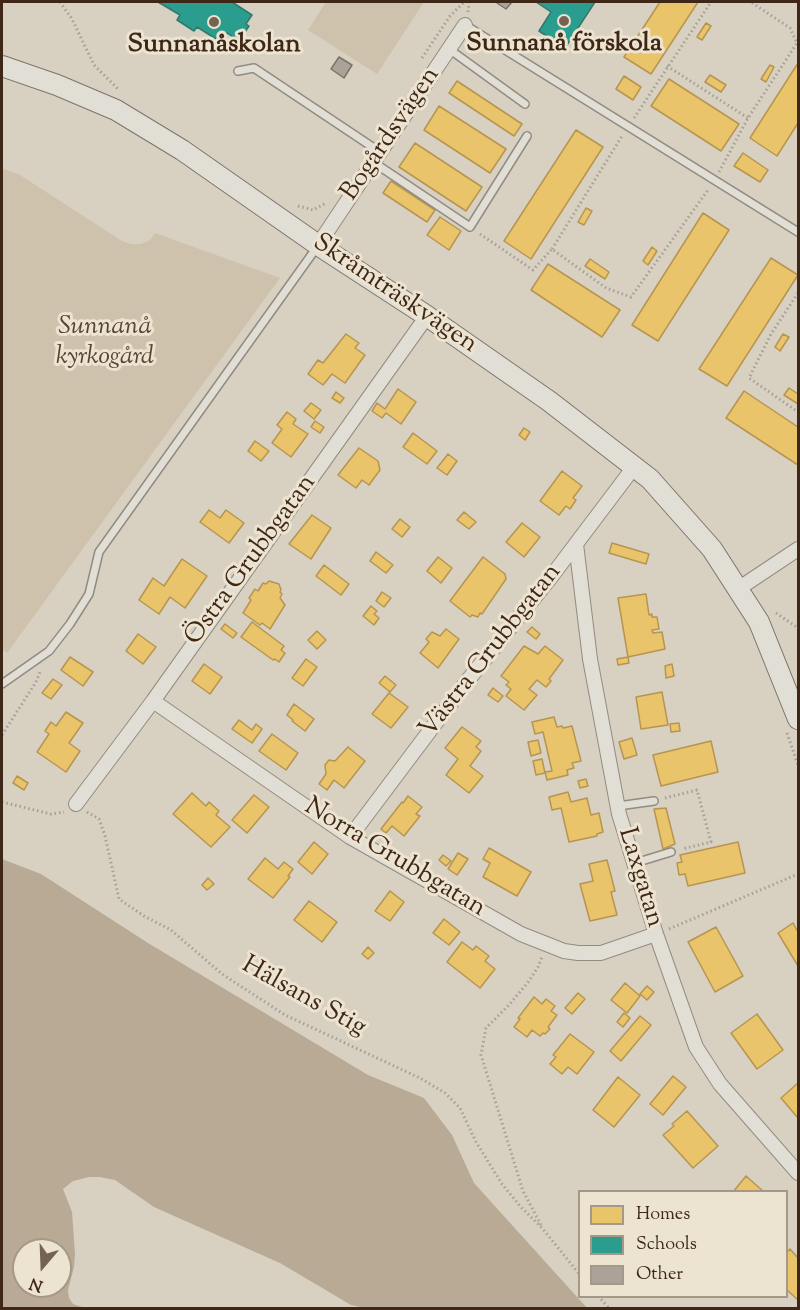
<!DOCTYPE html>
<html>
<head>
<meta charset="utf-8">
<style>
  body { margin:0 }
  #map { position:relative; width:800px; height:1310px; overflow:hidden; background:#d8d0c1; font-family:"Sorts Mill Goudy",serif }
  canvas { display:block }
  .frame { position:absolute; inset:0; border:3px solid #3e2717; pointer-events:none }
  .legend { position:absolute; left:578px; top:1190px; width:210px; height:108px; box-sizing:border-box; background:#ece3d0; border:2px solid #a69886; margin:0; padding:8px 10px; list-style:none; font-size:18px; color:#3e2717 }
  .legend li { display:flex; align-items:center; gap:12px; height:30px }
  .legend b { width:30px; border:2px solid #a69886 }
  .north { position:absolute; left:12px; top:1238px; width:60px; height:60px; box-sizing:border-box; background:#ece3d0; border:2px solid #a69886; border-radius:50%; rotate:199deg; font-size:16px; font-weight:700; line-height:24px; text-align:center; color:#3e2717 }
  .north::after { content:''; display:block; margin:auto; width:21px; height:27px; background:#746252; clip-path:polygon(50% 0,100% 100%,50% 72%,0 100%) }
</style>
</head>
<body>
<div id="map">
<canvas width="800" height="1310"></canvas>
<div class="frame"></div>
<ul class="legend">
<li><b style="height:16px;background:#e9c46a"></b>Homes</li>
<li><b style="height:16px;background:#2a9d8f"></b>Schools</li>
<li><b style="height:16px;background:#aba398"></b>Other</li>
</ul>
<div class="north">N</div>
</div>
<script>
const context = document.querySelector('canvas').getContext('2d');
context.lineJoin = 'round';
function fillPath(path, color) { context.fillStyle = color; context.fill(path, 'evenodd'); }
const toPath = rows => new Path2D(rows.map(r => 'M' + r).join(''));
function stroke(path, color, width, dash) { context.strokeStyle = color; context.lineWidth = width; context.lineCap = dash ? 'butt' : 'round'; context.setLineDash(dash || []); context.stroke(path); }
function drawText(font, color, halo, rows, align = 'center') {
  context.font = font + ' "Sorts Mill Goudy",serif'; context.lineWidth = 6; context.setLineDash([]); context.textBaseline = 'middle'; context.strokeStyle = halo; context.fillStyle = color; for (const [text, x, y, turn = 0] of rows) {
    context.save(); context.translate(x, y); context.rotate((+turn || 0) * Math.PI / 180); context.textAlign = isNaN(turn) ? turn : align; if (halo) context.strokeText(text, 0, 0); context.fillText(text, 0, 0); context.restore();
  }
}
const green = toPath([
  [326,2,424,2,377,74,308,30],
  [2,168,20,175,122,241,131,244,141,244,150,240,155,233,280,278,7,653,2,649]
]);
const water = toPath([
  [2,859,41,874,148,943,368,1075,424,1098,452,1135,474,1183,587,1308,360,1307,351,1305,280,1263,154,1207,115,1180,100,1177,89,1177,73,1181,63,1189,72,1212,75,1254,74,1267,68,1290,69,1298,73,1304,85,1308,2,1308],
  [24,1250,60,1250,60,1286,24,1286]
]);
const homes = toPath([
  [660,2,698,2,651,74,624,57,660,2],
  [706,23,711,26,702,40,697,37,706,23],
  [798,63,798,123,777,156,750,138,798,63],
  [770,65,774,67,766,82,761,79,770,65],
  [710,75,726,85,721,92,705,82,710,75],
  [624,76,641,87,633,100,616,89,624,76],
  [669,79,739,124,721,151,651,106,669,79],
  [457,81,522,124,514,136,449,93,457,81],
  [439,106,506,149,490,173,424,130,439,106],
  [576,130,603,147,531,259,504,241,576,130],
  [415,143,482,187,466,211,399,167,415,143],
  [743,153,768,170,760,182,734,166,743,153],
  [391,181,435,210,427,222,383,193,391,181],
  [586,208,592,211,584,225,578,222,586,208],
  [703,213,729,230,658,341,632,325,703,213],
  [440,217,461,231,449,250,427,235,440,217],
  [652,247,657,251,648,265,643,261,652,247],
  [771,258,798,275,727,386,699,369,771,258],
  [590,259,609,272,605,279,585,266,590,259],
  [548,264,620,310,602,337,531,290,548,264],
  [346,334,359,343,355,348,365,355,345,383,332,374,323,385,308,374,318,360,323,363,346,334],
  [783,334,789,337,780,351,775,347,783,334],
  [789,388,798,394,798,404,784,395,789,388],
  [398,389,416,402,401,424,386,413,382,418,372,411,377,403,385,409,398,389],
  [744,391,798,427,798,465,726,418,744,391],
  [336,392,344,398,340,403,332,398,336,392],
  [311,403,321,410,314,419,304,411,311,403],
  [287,412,296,419,293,424,308,434,291,457,272,443,282,429,277,425,287,412],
  [315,421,324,427,320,433,311,427,315,421],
  [524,428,530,432,525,440,519,435,524,428],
  [413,433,437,451,427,464,403,447,413,433],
  [255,441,269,451,261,461,248,451,255,441],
  [359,448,378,461,380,470,369,485,362,480,356,488,338,475,359,448],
  [448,454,457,461,447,475,437,468,448,454],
  [562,471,582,486,573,498,576,500,570,509,566,506,559,515,540,501,562,471],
  [209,510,220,518,226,510,244,523,229,543,200,522,209,510],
  [464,512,476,522,469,529,457,520,464,512],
  [312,515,331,528,311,559,289,544,312,515],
  [400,519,410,527,402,537,392,529,400,519],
  [522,523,540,537,524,557,506,542,522,523],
  [612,543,649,554,646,564,609,553,612,543],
  [376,552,393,565,386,573,370,561,376,552],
  [438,557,452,568,441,583,427,571,438,557],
  [483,557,505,574,506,579,482,614,480,613,478,617,472,615,470,617,450,601,483,557],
  [182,559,207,576,185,608,170,597,159,614,139,600,153,578,164,586,182,559],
  [324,565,349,584,341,595,316,576,324,565],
  [269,581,279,584,281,590,280,592,282,594,280,598,285,605,270,629,262,623,260,625,243,613,251,600,249,598,255,589,258,591,263,583,266,584,269,581],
  [382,592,391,598,384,607,376,601,382,592],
  [646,594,649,615,652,614,652,617,657,617,659,629,652,630,653,633,662,632,665,649,628,657,618,598,646,594],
  [371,606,377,611,374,614,379,618,374,625,363,616,371,606],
  [252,622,284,646,281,650,285,653,279,662,275,659,273,660,241,637,252,622],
  [225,624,237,633,233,638,221,629,225,624],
  [532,627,540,634,536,639,527,632,532,627],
  [446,629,459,639,438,668,420,653,429,642,426,639,432,632,440,636,446,629],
  [317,631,326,640,317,649,308,640,317,631],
  [138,634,156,647,143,664,126,651,138,634],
  [524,646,538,654,545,646,563,660,549,679,551,681,546,687,537,680,529,689,537,695,524,710,506,696,511,689,506,685,509,682,501,676,524,646],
  [70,657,93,672,83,686,61,670,70,657],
  [628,657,629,663,618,665,617,659,628,657],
  [306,659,317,667,303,686,292,678,306,659],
  [204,664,222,677,210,694,192,681,204,664],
  [672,664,674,676,666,678,665,666,672,664],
  [385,676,396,685,390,692,379,683,385,676],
  [53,679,62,685,51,699,42,693,53,679],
  [493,688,503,696,498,702,488,695,493,688],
  [662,692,668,725,641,729,636,697,662,692],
  [389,693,408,707,391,728,372,714,389,693],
  [294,704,314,719,305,731,292,721,293,720,287,715,294,704],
  [66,712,83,723,69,743,80,751,66,772,37,752,49,734,45,731,51,722,56,726,66,712],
  [554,717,557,727,562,726,563,728,572,726,581,761,572,763,574,768,567,770,568,775,547,780,545,772,552,771,543,732,535,734,532,722,554,717],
  [239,720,252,730,256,724,262,729,252,743,232,729,239,720],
  [679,723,680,731,671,732,670,724,679,723],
  [462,727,481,741,476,747,481,751,470,766,483,776,469,793,446,775,458,759,445,748,462,727],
  [272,734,298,753,286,770,259,751,272,734],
  [632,738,637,755,624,759,619,742,632,738],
  [538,740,541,753,531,756,528,742,538,740],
  [711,741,718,772,661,786,653,755,711,741],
  [348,747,365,761,344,788,334,780,327,790,319,784,326,774,325,765,329,760,335,761,348,747],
  [542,759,545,773,536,775,533,761,542,759],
  [17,776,28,783,24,790,13,783,17,776],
  [586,779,588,786,580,788,578,781,586,779],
  [568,792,571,802,587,798,591,815,599,813,603,832,597,834,597,836,569,842,561,808,552,810,549,797,568,792],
  [192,793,206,806,209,802,219,811,216,815,230,827,211,847,173,814,192,793],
  [254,795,269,807,247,833,232,820,254,795],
  [408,796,422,807,416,814,420,816,404,836,392,826,386,833,381,829,402,802,403,803,408,796],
  [666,808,675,844,663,849,654,809,666,808],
  [314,842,328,854,312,874,298,862,314,842],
  [738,842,745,873,688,886,685,874,679,875,677,863,682,862,680,855,738,842],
  [489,848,531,872,517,896,483,877,490,863,483,859,489,848],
  [458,853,468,859,457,875,448,869,458,853],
  [443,855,451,861,446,866,439,860,443,855],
  [265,858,278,869,284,862,293,869,288,876,290,877,273,898,248,879,265,858],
  [607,860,615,891,611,892,617,915,590,921,580,884,593,881,589,864,607,860],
  [208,878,214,884,207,890,202,885,208,878],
  [390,891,404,902,390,921,375,911,390,891],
  [309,901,337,922,322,942,294,920,309,901],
  [444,919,460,932,449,945,433,933,444,919],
  [793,923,798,932,798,966,778,933,793,923],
  [716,927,743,976,715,992,688,942,716,927],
  [462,942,473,950,476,946,489,956,485,961,495,969,480,988,447,962,462,942],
  [368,947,374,953,368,959,362,954,368,947],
  [625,983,640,996,627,1013,611,1000,625,983],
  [647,986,654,992,647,1000,640,994,647,986],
  [578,993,585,999,572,1014,565,1008,578,993],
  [534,997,542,1004,546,999,555,1006,551,1011,557,1015,548,1027,550,1029,545,1034,543,1033,540,1036,532,1030,527,1037,514,1027,520,1019,518,1018,534,997],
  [624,1013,630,1018,623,1027,617,1022,624,1013],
  [757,1014,783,1050,757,1069,731,1033,757,1014],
  [640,1016,651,1025,621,1061,610,1051,640,1016],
  [570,1034,594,1052,577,1074,568,1067,562,1074,550,1064,556,1057,553,1055,570,1034],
  [673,1076,686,1087,663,1115,650,1104,673,1076],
  [618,1077,640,1095,614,1127,593,1110,618,1077],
  [798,1083,798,1118,781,1098,798,1083],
  [687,1111,718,1146,693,1168,663,1135,674,1126,672,1124,687,1111],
  [746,1176,764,1192,733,1192,746,1176],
  [790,1249,798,1258,798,1300,786,1289,786,1253,790,1249]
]);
const schools = toPath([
  [158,2,232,2,252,15,246,24,249,26,239,41,227,33,221,42,197,27,194,31,177,20,180,15,158,2],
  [536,2,595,2,565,48,539,31,551,12,536,2]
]);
const building = toPath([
  [499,2,512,2,506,9,497,3,499,2],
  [339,57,352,65,344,78,331,69,339,57]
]);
const path = toPath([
  [60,2,72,19,94,65,118,89],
  [468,12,469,2],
  [422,58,450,16,464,2],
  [667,66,748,118],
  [634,118,711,2],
  [719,172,748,118,797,43,790,28,751,2],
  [298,206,313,210,326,203],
  [480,234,533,270,552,249,606,288,631,297,708,190],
  [552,249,622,136],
  [798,293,771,334,749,378,798,412],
  [776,613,798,628],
  [787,733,798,765],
  [2,735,36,682,40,672],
  [665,798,697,790,711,842,682,849],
  [2,802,51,814,64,812],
  [87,812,99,819,105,836,119,899,144,916,171,930,222,974,285,1015,420,1078,445,1093,460,1108,476,1142,502,1184,520,1206,542,1228,580,1275],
  [669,929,798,874],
  [541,1225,523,1191,481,1055,486,1028,509,1005,529,981,538,967,542,957],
  [598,1296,609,1308]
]);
const service = toPath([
  [465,25,798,232],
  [449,49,525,104],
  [238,71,254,68,380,152],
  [373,162,470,227,527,136],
  [2,684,49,651,70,624,89,594,99,552,317,247],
  [618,806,654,801],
  [635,863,671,852]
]);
const minor = toPath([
  [318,245,465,25],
  [576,544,590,659,619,814,656,934,696,1047,720,1084,798,1173],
  [738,589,798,549],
  [153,701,350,837,521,934,564,951,578,953,601,953,656,934],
  [76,804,153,701,427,316],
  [350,837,468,680,551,577,634,467]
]);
const secondary = toPath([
  [2,66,57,85,116,110,182,150,318,245,427,316,549,401,650,479,712,549,759,622,798,719]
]);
const markers = [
  [564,21,6,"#746252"],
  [214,22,6,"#746252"]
];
const poiNames = [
  ["Sunnanå förskola",564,46],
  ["Sunnanåskolan",214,47]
];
const streetNames = [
  ["Bogårdsvägen",392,135,-56],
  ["Skråmträskvägen",394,295,34],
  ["Östra Grubbgatan",252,561,-54],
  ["Västra Grubbgatan",492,652,-52],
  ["Norra Grubbgatan",394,859,31],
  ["Laxgatan",639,878,73],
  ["Hälsans Stig",303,998,29]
];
const parkNames = [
  ["Sunnanå",105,329],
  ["kyrkogård",105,359]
];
fillPath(green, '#cec2ad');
fillPath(water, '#b8aa94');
fillPath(homes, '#e9c46a');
stroke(homes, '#b69551', 1.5);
fillPath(schools, '#2a9d8f');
stroke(schools, '#307a6b', 1.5);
fillPath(building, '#aba398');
stroke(building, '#7c746b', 1.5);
stroke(service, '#938b81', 10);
stroke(minor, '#938b81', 16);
stroke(secondary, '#7c746b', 22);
stroke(path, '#a5a097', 3, [1.5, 3]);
stroke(service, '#e1ded5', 7);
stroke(minor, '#e1ded5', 14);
stroke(secondary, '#e1ded5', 20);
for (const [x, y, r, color] of markers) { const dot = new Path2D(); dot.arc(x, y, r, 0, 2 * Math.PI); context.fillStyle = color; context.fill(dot); stroke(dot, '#ece3d0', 2); }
drawText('bold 26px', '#3e2717', '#ece3d0', poiNames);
drawText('26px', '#3e2717', '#ece3d0', streetNames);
drawText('italic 26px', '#594432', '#ece3d0', parkNames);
</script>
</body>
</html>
